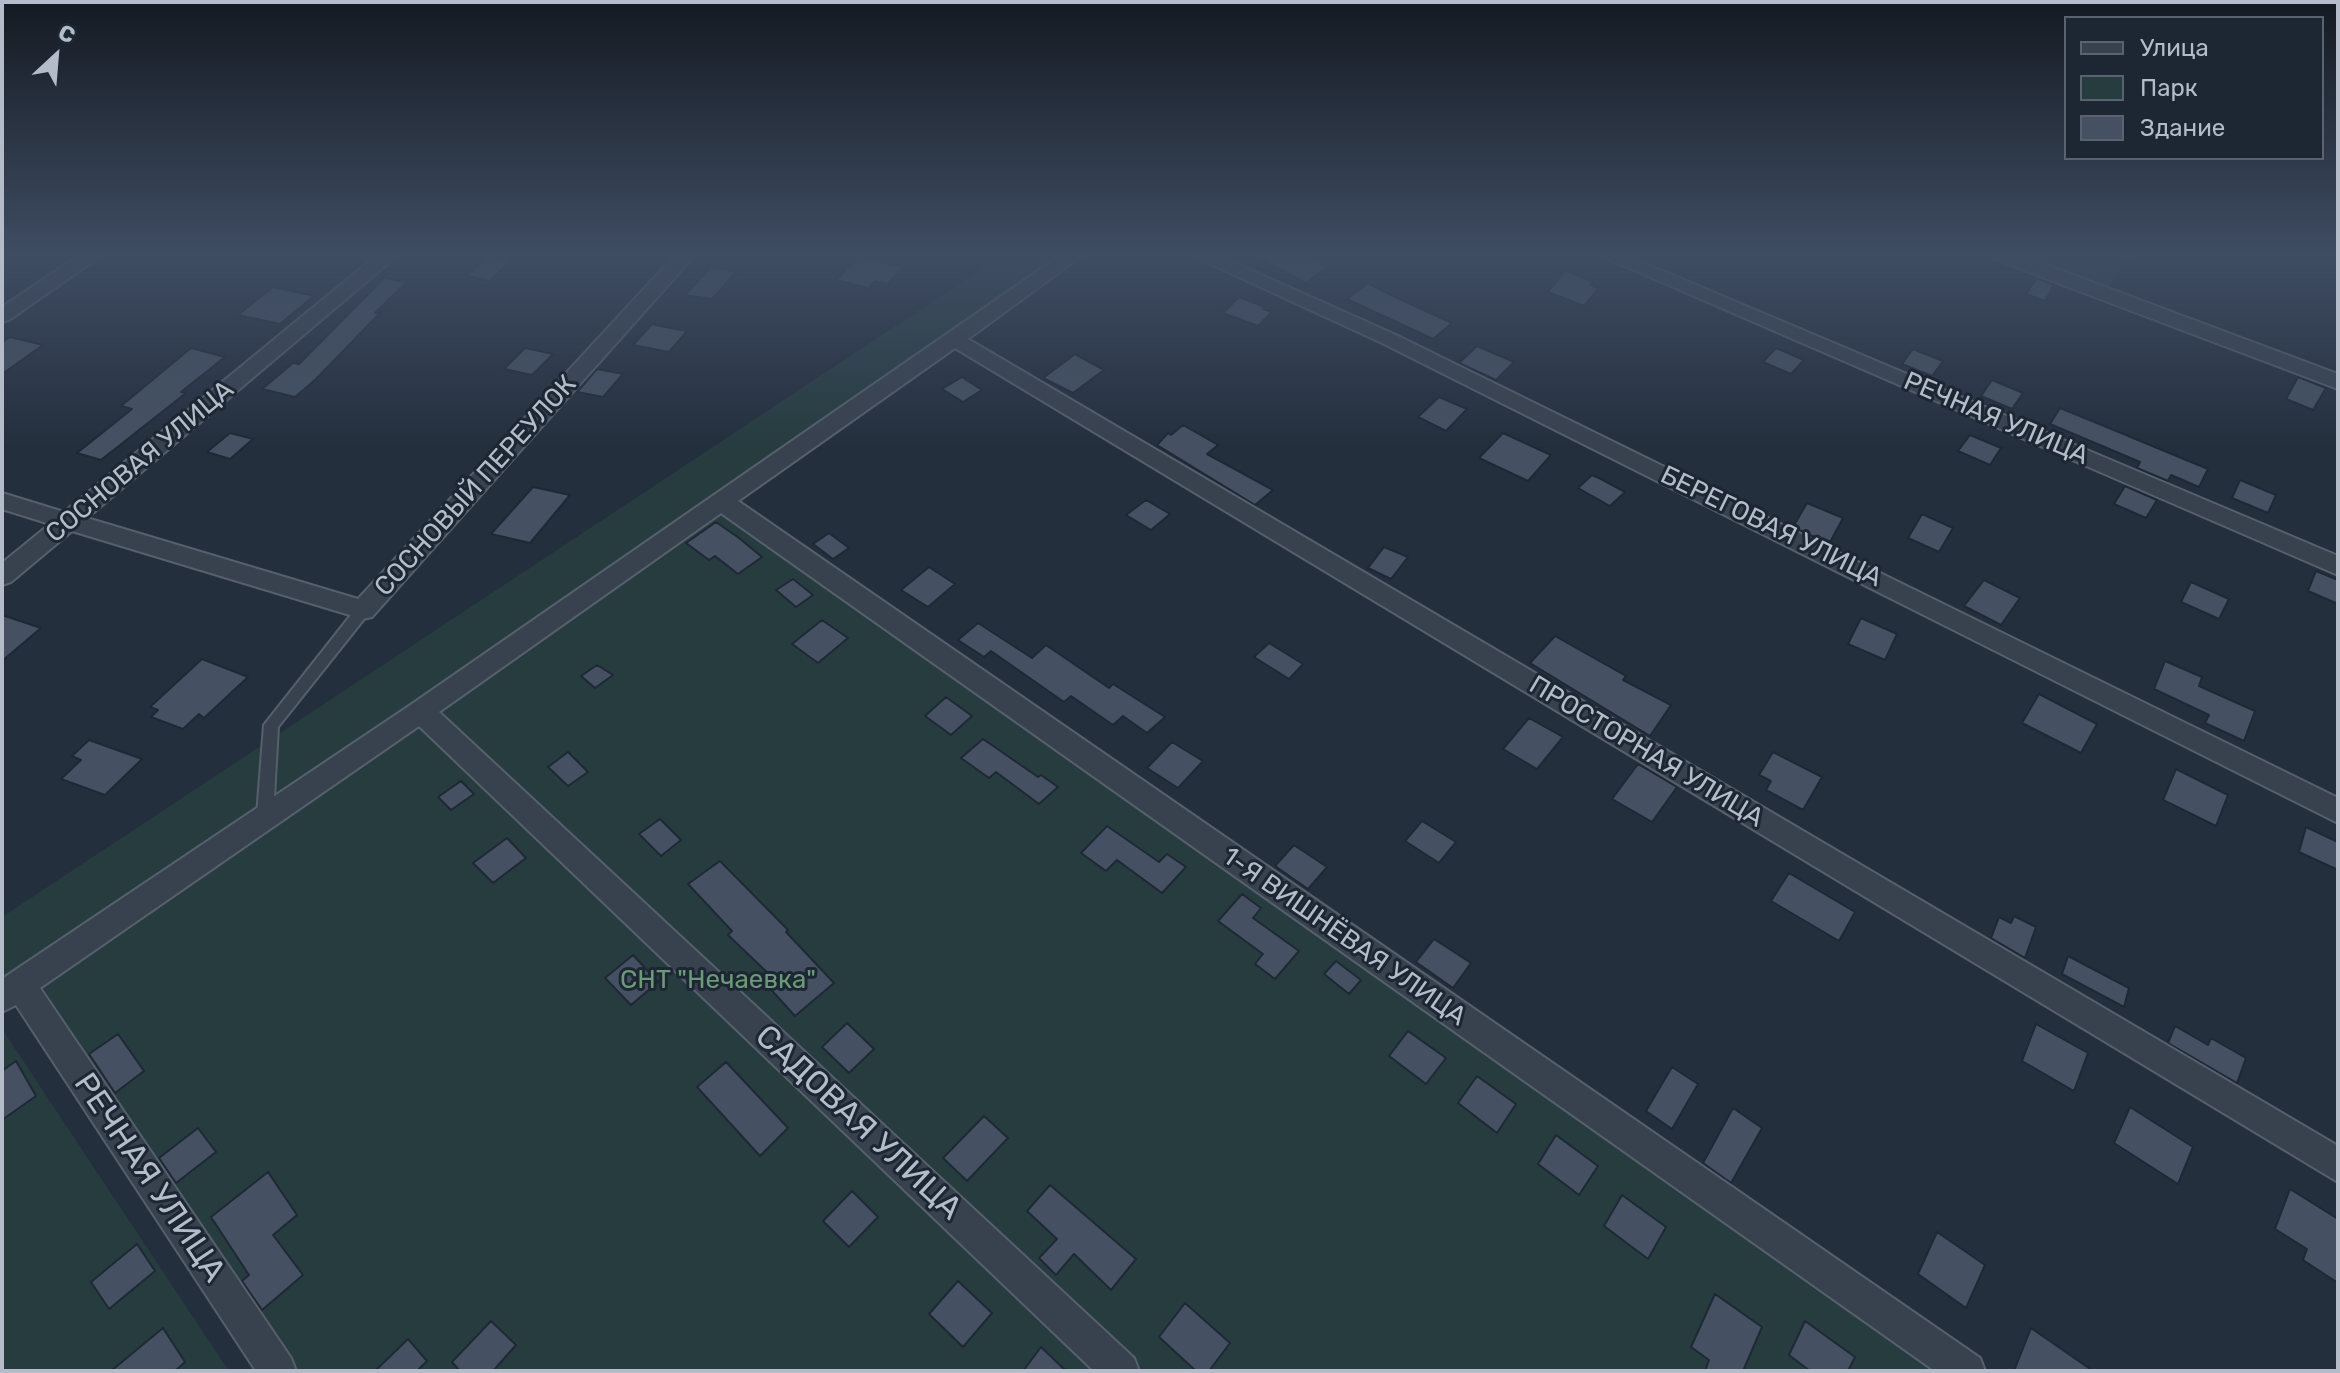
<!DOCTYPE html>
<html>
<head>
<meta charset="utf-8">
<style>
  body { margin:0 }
  #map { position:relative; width:2340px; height:1373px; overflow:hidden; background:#242f3e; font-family:Rubik,sans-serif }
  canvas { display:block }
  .frame { position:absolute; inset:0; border:4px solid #b4bcc9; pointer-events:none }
  .legend { position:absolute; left:2064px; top:16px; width:260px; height:144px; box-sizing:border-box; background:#1d2633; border:2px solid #59626f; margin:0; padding:10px 14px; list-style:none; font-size:24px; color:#b4bcc9 }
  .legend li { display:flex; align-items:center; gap:16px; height:40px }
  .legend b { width:40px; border:2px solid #59626f }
  .north { position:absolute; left:16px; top:16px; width:80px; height:80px; -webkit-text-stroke:6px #1d2633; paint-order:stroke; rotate:26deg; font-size:22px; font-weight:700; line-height:32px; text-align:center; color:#b4bcc9 }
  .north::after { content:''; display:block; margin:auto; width:28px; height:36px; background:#b4bcc9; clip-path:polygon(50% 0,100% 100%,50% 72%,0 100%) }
</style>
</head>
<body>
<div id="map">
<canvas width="2340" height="1373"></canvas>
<div class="frame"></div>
<ul class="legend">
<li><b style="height:10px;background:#38414e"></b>Улица</li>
<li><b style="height:22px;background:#263c3f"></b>Парк</li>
<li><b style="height:22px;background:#455162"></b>Здание</li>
</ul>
<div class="north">С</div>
</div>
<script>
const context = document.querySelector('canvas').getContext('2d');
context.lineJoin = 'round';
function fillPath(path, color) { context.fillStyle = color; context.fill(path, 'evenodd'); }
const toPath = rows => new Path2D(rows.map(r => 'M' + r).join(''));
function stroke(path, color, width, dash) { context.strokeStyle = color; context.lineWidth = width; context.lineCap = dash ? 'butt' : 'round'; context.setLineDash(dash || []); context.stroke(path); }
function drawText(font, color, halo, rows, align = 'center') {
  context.font = font + ' Rubik,sans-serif'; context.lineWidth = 6; context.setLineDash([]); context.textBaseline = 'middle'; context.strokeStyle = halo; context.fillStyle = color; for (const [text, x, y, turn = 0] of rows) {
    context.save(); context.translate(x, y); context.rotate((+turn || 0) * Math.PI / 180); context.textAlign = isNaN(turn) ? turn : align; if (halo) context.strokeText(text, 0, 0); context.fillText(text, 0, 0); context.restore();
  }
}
const green = toPath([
  [1003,255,1067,255,2,995,2,917],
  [2014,255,2132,255,2106,291],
  [722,502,1947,1371,277,1371,20,985],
  [2,1029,229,1371,2,1371]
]);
const building = toPath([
  [1252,255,1304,255,1328,266,1306,283,1252,255],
  [489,256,511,260,490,281,467,276,489,256],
  [859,256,903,267,888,284,875,281,869,288,836,280,859,256],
  [711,267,736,272,712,299,685,295,711,267],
  [1565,270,1593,282,1590,285,1599,288,1584,306,1548,292,1565,270],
  [384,278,407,282,375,313,380,313,315,380,295,397,262,389,293,363,299,364,384,278],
  [2037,278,2054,285,2045,301,2026,294,2037,278],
  [1368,283,1393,296,1452,323,1433,339,1347,299,1368,283],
  [273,287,314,296,280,324,238,315,273,287],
  [1239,297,1265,307,1263,309,1272,312,1258,326,1223,313,1239,297],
  [652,324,665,327,687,331,669,352,633,345,652,324],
  [10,337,43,345,2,374,2,342,10,337],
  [1477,346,1514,362,1496,380,1459,363,1477,346],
  [191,348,225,357,181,392,186,393,101,460,77,453,132,409,121,406,191,348],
  [525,348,553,354,532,375,504,369,525,348],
  [1776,348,1804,360,1791,374,1763,362,1776,348],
  [1913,349,1943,361,1932,376,1902,364,1913,349],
  [1075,354,1104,370,1073,393,1043,378,1075,354],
  [597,369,623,374,603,397,577,392,597,369],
  [962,377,982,390,963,402,942,389,962,377],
  [2298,377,2326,388,2313,410,2286,399,2298,377],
  [1992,380,2023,393,2012,409,1981,396,1992,380],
  [1439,397,1467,409,1446,431,1418,417,1439,397],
  [2060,408,2092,421,2208,469,2199,487,2171,475,2168,481,2137,468,2140,462,2050,424,2060,408],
  [1183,425,1218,445,1207,454,1273,490,1255,505,1157,445,1168,433,1171,435,1183,425],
  [230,433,253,439,230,459,207,452,230,433],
  [1503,433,1551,455,1528,481,1479,458,1503,433],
  [1970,435,2001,448,1990,465,1958,451,1970,435],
  [1592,475,1601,479,1625,492,1610,506,1578,488,1592,475],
  [2240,480,2276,495,2268,513,2232,498,2240,480],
  [2125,486,2157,500,2146,518,2114,504,2125,486],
  [533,487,570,495,530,543,491,534,533,487],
  [1146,500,1170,514,1151,530,1126,515,1146,500],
  [1807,503,1843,518,1829,544,1793,527,1807,503],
  [1922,514,1953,528,1939,552,1908,538,1922,514],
  [716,522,739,538,762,557,738,574,715,556,709,560,686,543,716,522],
  [829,533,849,548,833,559,813,544,829,533],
  [1384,547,1408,557,1391,579,1368,568,1384,547],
  [929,567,955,584,928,607,901,590,929,567],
  [2316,571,2338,580,2338,604,2308,591,2316,571],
  [793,579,813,595,796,607,776,590,793,579],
  [1984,580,2020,598,2001,625,1964,606,1984,580],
  [2191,582,2229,599,2219,619,2181,602,2191,582],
  [2,615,41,628,2,661,2,615],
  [1861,618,1897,634,1885,660,1848,644,1861,618],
  [822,620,848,638,818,663,792,644,822,620],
  [978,623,1032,658,1046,645,1109,688,1113,684,1165,717,1147,733,1123,716,1113,725,1071,696,1064,702,991,651,984,657,958,640,978,623],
  [1555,636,1626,676,1623,680,1671,705,1650,736,1530,663,1555,636],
  [1269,643,1303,664,1289,679,1254,657,1269,643],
  [202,659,248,677,204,718,199,714,183,729,151,717,158,710,150,707,202,659],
  [2165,661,2202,677,2199,686,2255,711,2244,741,2205,723,2209,715,2154,689,2165,661],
  [597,665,613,675,595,688,581,676,597,665],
  [2039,694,2097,724,2081,753,2022,723,2039,694],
  [946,697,972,716,951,735,925,716,946,697],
  [1529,718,1563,737,1537,769,1503,749,1529,718],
  [983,739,1038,777,1041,775,1058,787,1039,804,996,772,989,778,961,758,983,739],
  [89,740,142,759,105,795,61,779,81,760,72,756,89,740],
  [1172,742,1203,761,1178,788,1147,768,1172,742],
  [568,752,588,772,568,786,548,767,568,752],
  [1773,752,1822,777,1803,810,1766,790,1771,781,1759,775,1773,752],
  [1638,764,1677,787,1652,822,1612,799,1638,764],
  [2176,769,2228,795,2216,826,2163,800,2176,769],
  [461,781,474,794,451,810,438,797,461,781],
  [660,819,681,840,661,856,639,834,660,819],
  [1422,821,1456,842,1439,863,1405,841,1422,821],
  [1107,826,1159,862,1167,854,1186,867,1162,893,1117,860,1106,871,1081,853,1107,826],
  [2306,827,2338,842,2338,870,2299,852,2306,827],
  [507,838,526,858,493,883,473,863,507,838],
  [1294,845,1327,867,1308,889,1275,866,1294,845],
  [720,861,788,930,786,932,834,983,795,1016,766,984,773,978,728,935,732,931,688,884,720,861],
  [1789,873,1855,912,1839,941,1771,901,1789,873],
  [1242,894,1261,908,1253,918,1299,951,1275,979,1255,964,1263,954,1218,921,1242,894],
  [2014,916,2036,927,2025,958,1991,938,1999,917,2011,923,2014,916],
  [1434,939,1471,963,1453,988,1416,962,1434,939],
  [633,955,658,982,631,1005,605,978,633,955],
  [2068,956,2129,988,2124,1007,2062,974,2068,956],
  [1336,961,1361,980,1349,994,1324,974,1336,961],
  [847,1023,874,1049,849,1073,822,1047,847,1023],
  [2036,1024,2088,1053,2074,1091,2022,1061,2036,1024],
  [2175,1026,2208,1045,2211,1038,2246,1058,2237,1083,2168,1043,2175,1026],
  [1408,1031,1446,1058,1426,1084,1389,1056,1408,1031],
  [118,1034,144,1071,115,1093,89,1054,118,1034],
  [16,1061,36,1096,2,1120,2,1071,16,1061],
  [726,1062,788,1128,760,1156,697,1087,726,1062],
  [1672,1067,1698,1084,1672,1129,1646,1111,1672,1067],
  [1477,1076,1516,1104,1497,1133,1458,1103,1477,1076],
  [2130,1107,2193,1147,2178,1184,2114,1143,2130,1107],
  [1733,1108,1762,1128,1731,1183,1703,1163,1733,1108],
  [984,1116,1008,1138,967,1181,943,1158,984,1116],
  [198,1128,216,1152,176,1183,159,1158,198,1128],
  [1556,1135,1598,1166,1579,1195,1538,1164,1556,1135],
  [268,1172,297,1215,273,1235,303,1275,262,1310,242,1281,249,1275,211,1217,268,1172],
  [1050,1185,1136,1259,1111,1290,1074,1254,1056,1275,1039,1258,1057,1239,1027,1211,1050,1185],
  [2290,1189,2338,1219,2338,1283,2303,1260,2307,1249,2275,1229,2290,1189],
  [852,1191,878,1217,849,1247,823,1221,852,1191],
  [1622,1195,1666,1227,1648,1259,1604,1226,1622,1195],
  [1937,1232,1985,1265,1966,1308,1918,1274,1937,1232],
  [137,1244,155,1271,109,1309,91,1282,137,1244],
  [958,1281,992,1313,963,1347,929,1314,958,1281],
  [1715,1294,1762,1327,1743,1371,1705,1371,1709,1360,1691,1347,1715,1294],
  [1185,1303,1230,1343,1209,1371,1196,1371,1159,1337,1185,1303],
  [491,1321,516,1345,493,1371,460,1371,452,1362,491,1321],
  [1805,1321,1855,1357,1848,1371,1810,1371,1789,1355,1805,1321],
  [163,1328,185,1362,175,1371,111,1371,163,1328],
  [2031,1328,2093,1371,2014,1371,2031,1328],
  [408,1339,427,1361,417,1371,375,1371,408,1339],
  [1041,1347,1066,1371,1023,1371,1041,1347]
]);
const service = toPath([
  [363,605,370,610,368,614,278,727,273,815,270,820,265,821,260,820,257,815,264,725,358,606,363,605]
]);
const minor = toPath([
  [80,255,102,255,9,320,2,322,2,307,80,255],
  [377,255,398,255,87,518,358,599,675,255,695,255,372,617,363,619,72,531,11,582,2,585,2,563,50,524,2,509,2,493,64,512,377,255],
  [1061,255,1083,255,968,339,2338,1146,2338,1182,955,348,738,501,1980,1358,1985,1371,1935,1371,721,513,439,712,1134,1358,1139,1371,1094,1371,419,726,40,988,291,1358,296,1371,256,1371,16,1005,2,1012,2,979,412,704,1061,255],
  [1191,255,1217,255,1396,335,2338,798,2338,823,1382,343,1191,255],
  [1599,255,1625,255,2338,556,2338,575,1599,255],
  [1992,255,2020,255,2338,374,2338,389,1994,259,1992,255]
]);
const streetNames = [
  ["РЕЧНАЯ УЛИЦА",1996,419,23],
  ["СОСНОВАЯ УЛИЦА",140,462,-40],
  ["СОСНОВЫЙ ПЕРЕУЛОК",476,486,-48],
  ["БЕРЕГОВАЯ УЛИЦА",1771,527,26],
  ["ПРОСТОРНАЯ УЛИЦА",1646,752,31],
  ["1-Я ВИШНЁВАЯ УЛИЦА",1344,937,35]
];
const parkNames = [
  ["СНТ \"Нечаевка\"",718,980]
];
const nearStreetnames = [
  ["САДОВАЯ УЛИЦА",858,1123,43],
  ["РЕЧНАЯ УЛИЦА",149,1178,56]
];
fillPath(green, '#263c3f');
fillPath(building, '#455162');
stroke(building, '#1f2835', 2);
stroke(service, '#565f6c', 4);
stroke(minor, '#565f6c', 4);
fillPath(service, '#38414e');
fillPath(minor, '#38414e');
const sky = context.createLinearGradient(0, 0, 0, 448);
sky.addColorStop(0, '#141a22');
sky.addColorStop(0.57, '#3f4d63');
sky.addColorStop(1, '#3f4d6300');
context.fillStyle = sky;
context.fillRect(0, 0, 2340, 448);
drawText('26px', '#b4bcc9', '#1d2633', streetNames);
drawText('26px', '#6b9a76', '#1d2633', parkNames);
drawText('32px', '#b4bcc9', '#1d2633', nearStreetnames);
</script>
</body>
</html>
